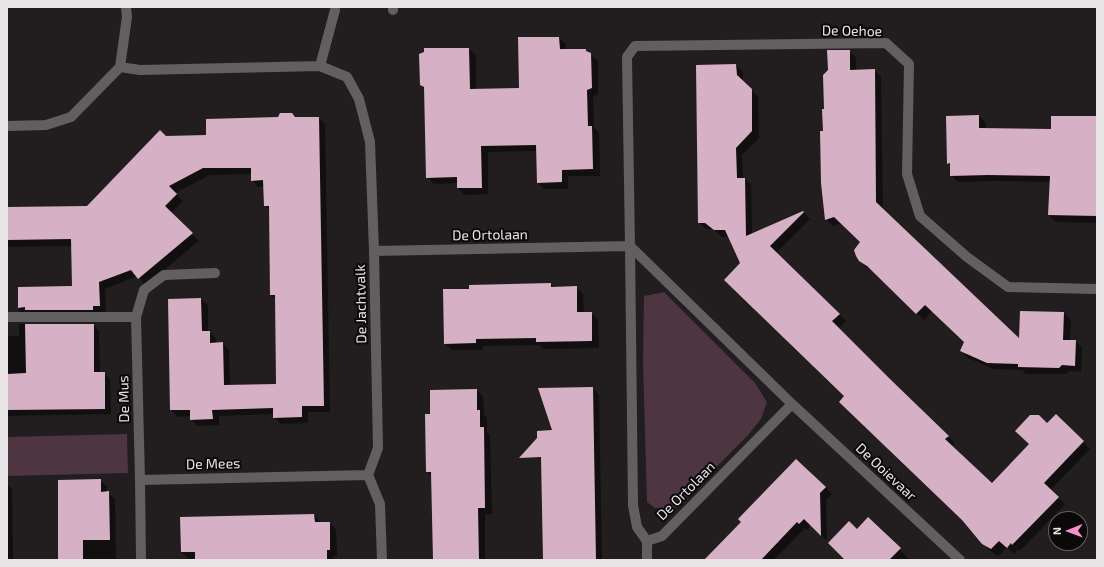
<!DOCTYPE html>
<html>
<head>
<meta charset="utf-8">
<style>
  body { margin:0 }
  #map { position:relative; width:1104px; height:567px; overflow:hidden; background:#221d1f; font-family:"Exo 2",sans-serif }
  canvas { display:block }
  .frame { position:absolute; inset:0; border:8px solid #e8e4e6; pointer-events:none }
  .north { position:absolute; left:1048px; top:511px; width:40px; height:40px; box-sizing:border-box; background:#0a0809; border:1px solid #636061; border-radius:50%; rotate:269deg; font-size:11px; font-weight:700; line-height:16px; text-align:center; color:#e8e4e6 }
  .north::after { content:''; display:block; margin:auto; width:14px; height:18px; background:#f890cb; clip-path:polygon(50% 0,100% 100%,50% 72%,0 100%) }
</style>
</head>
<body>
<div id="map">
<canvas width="1104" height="567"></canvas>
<div class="frame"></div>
<div class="north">N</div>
</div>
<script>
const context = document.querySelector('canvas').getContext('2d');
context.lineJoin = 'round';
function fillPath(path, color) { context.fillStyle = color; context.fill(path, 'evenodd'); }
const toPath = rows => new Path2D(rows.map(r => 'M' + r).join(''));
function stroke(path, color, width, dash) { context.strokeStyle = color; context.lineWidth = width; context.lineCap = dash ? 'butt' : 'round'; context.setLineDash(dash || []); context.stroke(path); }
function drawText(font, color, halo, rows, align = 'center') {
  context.font = font + ' "Exo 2",sans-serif'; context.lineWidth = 4; context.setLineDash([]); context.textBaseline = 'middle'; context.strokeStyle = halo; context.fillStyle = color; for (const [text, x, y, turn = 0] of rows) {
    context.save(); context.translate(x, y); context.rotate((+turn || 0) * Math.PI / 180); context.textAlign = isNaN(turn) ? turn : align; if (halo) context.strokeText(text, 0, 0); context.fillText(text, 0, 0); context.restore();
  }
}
const green = toPath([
  [664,292,755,383,767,402,761,419,748,435,676,508,655,508,647,502,643,362,644,296],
  [127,434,128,473,7,476,7,437]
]);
const shadow = toPath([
  [559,38,566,44,566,50,585,50,598,61,598,94,593,97,594,128,599,133,600,176,568,176,568,189,544,189,538,183,537,151,488,152,488,194,465,195,458,188,458,183,434,184,427,177,425,90,421,85,469,49,476,55,476,90,520,89],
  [849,51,856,58,856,70,874,70,881,77,883,209,1020,341,1064,313,1071,320,1070,341,1075,341,1082,348,1081,372,1069,371,1066,374,1026,374,1022,370,994,369,968,358,961,351,965,342,932,311,924,320,875,272,867,268,860,261,861,242,842,223,833,226,826,219,824,132,825,110],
  [736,65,743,72,743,82,758,97,759,138,742,155,743,179,745,179,751,185,752,234,803,212,810,219,776,253,846,321,838,329,891,382,955,443,952,446,992,484,1056,416,1090,449,1050,490,1065,504,1020,551,1018,549,1014,554,1007,547,998,556,990,551,983,543,964,521,846,396,741,263,729,237,722,237,713,229,706,229,699,222],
  [979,116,986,123,986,129,1052,130,1097,117,1097,223,1056,222,1049,215,1050,182,996,181,958,182,951,175,951,166,948,163],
  [296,118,319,118,325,124,330,412,308,412,308,423,281,424,274,417,274,414,219,416,219,425,198,426,191,419,191,416,178,417,171,410,170,299,201,299,208,305,208,332,210,332,216,339,216,343,223,343,229,350,230,386,277,385,276,299,271,295,270,210,265,205,265,187,258,187,252,180,252,174,210,175,175,193,183,201,171,213,199,241,146,285,137,276,105,289,106,312,99,312,99,317,25,317,19,310,19,288,73,287,72,246,7,247,7,259,7,208,87,207,165,137,207,136],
  [551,284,554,288,576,287,583,294,584,313,591,313,598,320,599,348,544,349,540,345,483,346,483,350,452,350,445,343,470,290],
  [19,324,93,324,99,331,100,373,104,373,110,379,111,414,7,416,7,336,19,336],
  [593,388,599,395,602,560,544,560,542,460,539,457,553,431],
  [477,390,483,397,484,415,487,418,487,432,490,435,492,514,485,514,485,560,434,560,432,477,427,471,431,415],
  [797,460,832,494,826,500,827,541,811,525,807,530,805,528,774,560,706,560,742,522],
  [100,480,107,487,107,493,115,499,116,560,60,560],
  [7,484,12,489,13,560,7,560],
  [314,515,321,522,321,523,330,523,336,530,337,556,333,556,333,560,196,560,196,558,188,559,182,552],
  [868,519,910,560,854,560,857,530]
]);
const building = toPath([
  [518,37,559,37,560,49,586,49,586,51,591,53,592,88,587,90,588,126,592,126,593,169,562,170,562,182,537,183,536,145,481,146,482,188,457,188,457,177,426,178,424,87,420,85,419,54,424,52,424,48,469,48,470,89,519,88],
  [827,50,850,50,850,70,875,69,876,202,1019,338,1020,311,1064,312,1063,340,1076,340,1075,366,1062,365,1059,368,1018,367,1018,364,987,363,960,351,964,342,925,305,916,314,867,266,859,261,856,256,854,250,860,242,834,217,825,220,821,183,820,131,823,131,822,109,824,109,823,75,828,70],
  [736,64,737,75,752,89,752,131,736,148,737,178,745,178,746,236,803,211,804,212,770,246,840,314,832,321,891,380,949,436,945,439,992,483,1029,444,1015,431,1030,415,1039,415,1047,423,1056,414,1084,441,1044,483,1059,497,1012,545,1011,543,1007,548,999,541,991,549,982,544,962,520,839,402,844,396,724,280,740,263,725,230,714,230,705,223,698,223,696,65],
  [280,113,292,113,295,117,319,117,324,406,302,406,302,417,273,418,273,408,212,410,213,419,190,420,190,410,170,410,168,299,201,298,202,331,210,331,210,343,223,342,224,385,276,384,275,295,270,295,269,206,264,206,263,180,251,181,251,168,203,168,169,186,177,194,165,206,193,233,138,279,131,270,99,282,100,306,93,306,93,310,25,310,25,307,18,308,18,287,72,286,71,239,7,240,7,207,87,206,160,130,166,136,206,135,206,119,278,117],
  [979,115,979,128,1051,129,1051,116,1097,116,1097,216,1048,215,1050,176,988,175,950,176,950,163,947,164,946,116],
  [551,283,551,287,577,286,577,312,592,312,592,341,536,342,536,338,476,339,476,343,444,344,443,289,469,289,469,285],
  [25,324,94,324,94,372,105,372,105,409,7,410,7,374,26,373],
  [593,387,596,560,543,560,541,457,519,458,537,438,537,431,552,430,538,388],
  [477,389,477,410,480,410,480,427,484,427,485,508,478,508,479,560,433,560,431,472,426,472,425,414,430,414,430,390],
  [796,459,826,487,820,493,821,536,804,519,799,524,797,522,761,560,704,560,741,522,738,519],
  [101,479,101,492,109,491,110,540,83,540,83,560,58,560,58,480],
  [314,514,315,522,330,522,330,550,327,550,327,560,195,560,195,552,181,552,180,517],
  [868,517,901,548,889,560,845,560,828,543,849,521,857,529]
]);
const minor = toPath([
  [393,7,393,10],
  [320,66,335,10],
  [120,67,140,70,320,66,347,77,359,99,370,142,374,251,378,448,368,475,380,504,382,560],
  [120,67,127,17,126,7],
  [7,126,46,125,71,117,120,67],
  [374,251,630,246,792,404,662,536,647,541,637,527,633,505,630,246,627,57,635,46,886,43,909,64,907,174,920,216,967,257,1008,287,1097,289],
  [7,317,136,317,140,480],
  [136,317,144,290,164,275,215,273],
  [792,404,960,560],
  [141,560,140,480,368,475],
  [647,560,647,541]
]);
const streetNames = [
  ["De Oehoe",852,31,1],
  ["De Ortolaan",490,235,-1],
  ["De Jachtvalk",361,304,-91],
  ["De Mus",124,399,-91],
  ["De Mees",213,464,-1],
  ["De Ooievaar",886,472,43],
  ["De Ortolaan",686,491,-45]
];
fillPath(green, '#4d3541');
fillPath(shadow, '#0007');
fillPath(building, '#d6b0c4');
stroke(minor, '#625f60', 10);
drawText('14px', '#e8e4e6', '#0a0809', streetNames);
</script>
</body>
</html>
